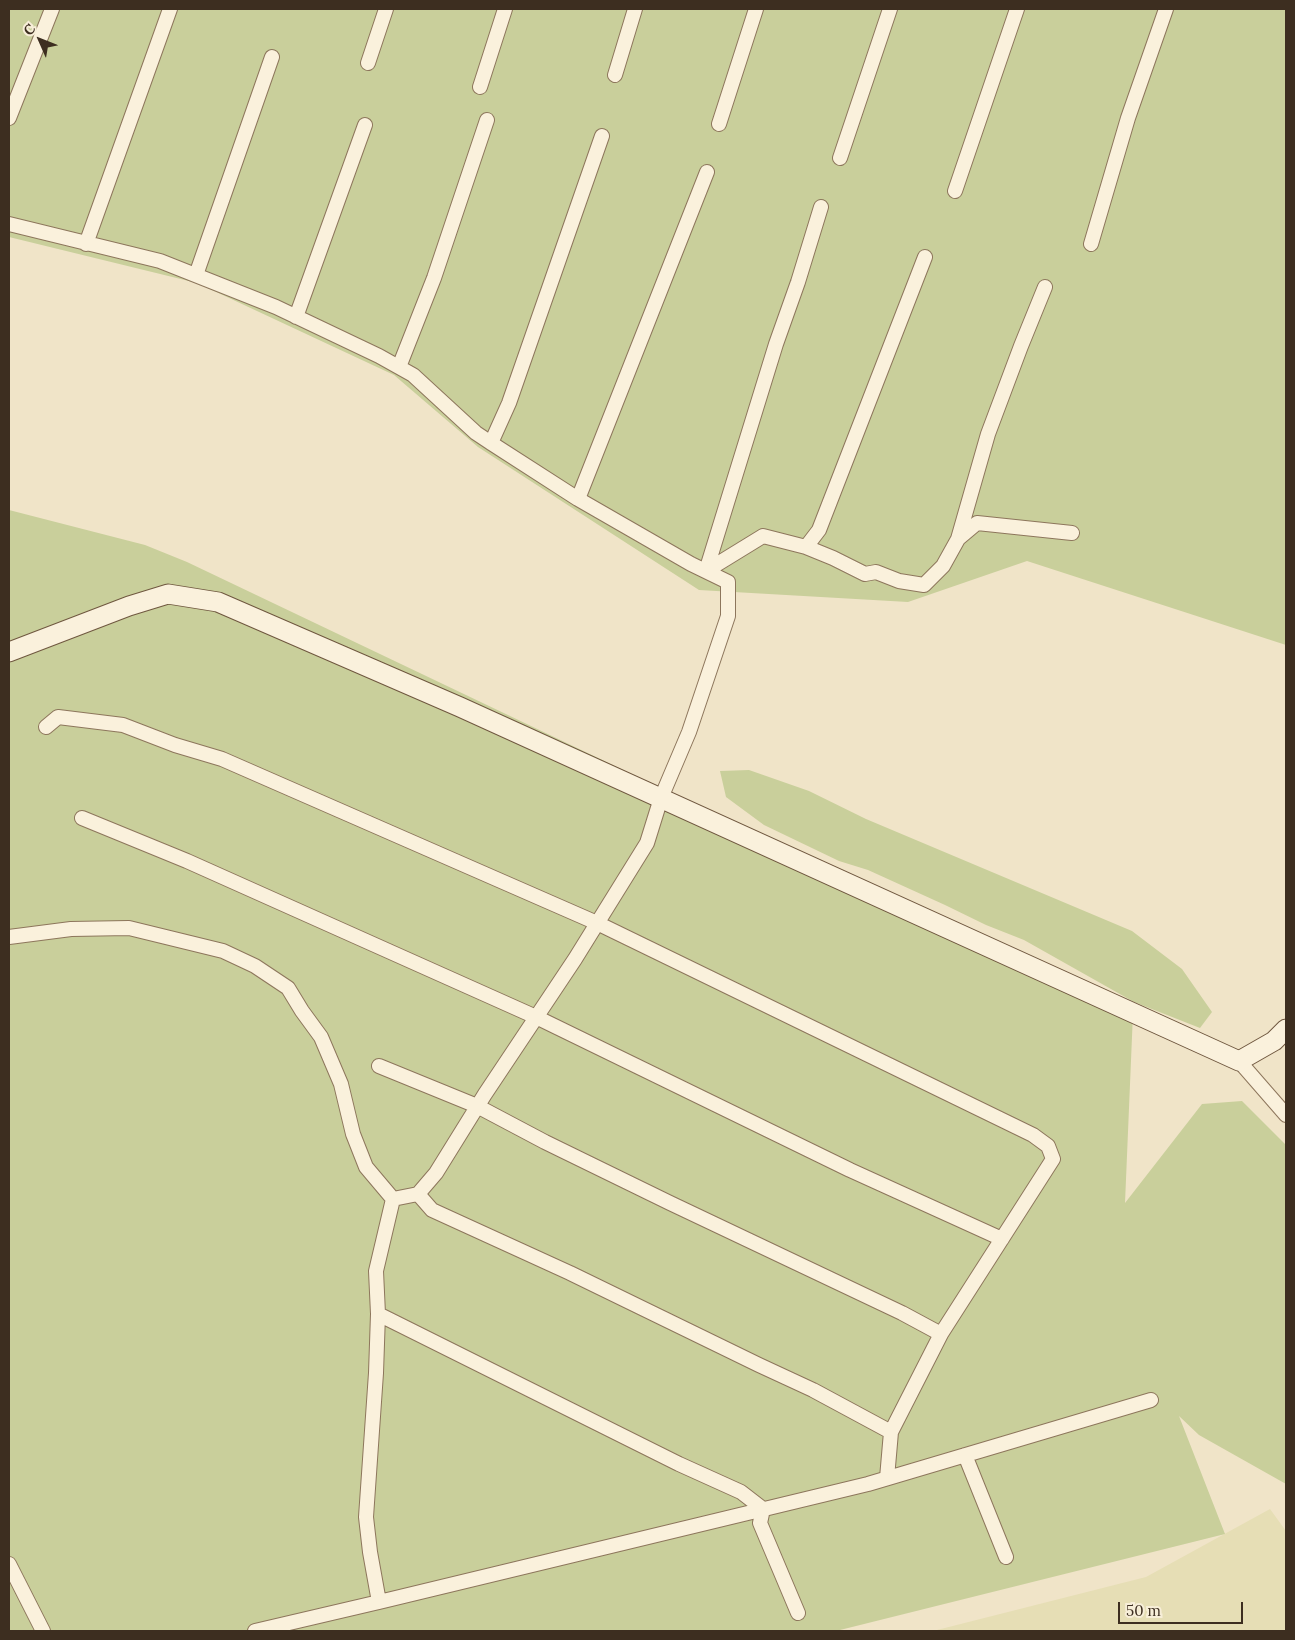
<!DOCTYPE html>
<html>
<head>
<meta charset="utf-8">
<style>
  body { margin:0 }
  #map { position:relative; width:1295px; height:1640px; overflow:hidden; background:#f0e4c8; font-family:Lora,serif }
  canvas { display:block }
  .frame { position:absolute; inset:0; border:10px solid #3d2e20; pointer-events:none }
  .north { position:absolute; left:15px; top:15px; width:50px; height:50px; -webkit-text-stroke:4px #f7eed8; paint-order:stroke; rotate:314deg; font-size:14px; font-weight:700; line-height:20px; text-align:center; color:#3d2e20 }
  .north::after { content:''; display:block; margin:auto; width:18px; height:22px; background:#3d2e20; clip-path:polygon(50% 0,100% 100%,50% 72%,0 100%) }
  .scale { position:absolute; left:1118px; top:1602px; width:125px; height:22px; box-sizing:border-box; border:2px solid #3d2e20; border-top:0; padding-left:6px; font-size:15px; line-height:18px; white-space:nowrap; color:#3d2e20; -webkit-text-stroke:4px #f7eed8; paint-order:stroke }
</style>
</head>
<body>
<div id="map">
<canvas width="1295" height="1640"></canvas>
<div class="frame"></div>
<div class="north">С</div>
<div class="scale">50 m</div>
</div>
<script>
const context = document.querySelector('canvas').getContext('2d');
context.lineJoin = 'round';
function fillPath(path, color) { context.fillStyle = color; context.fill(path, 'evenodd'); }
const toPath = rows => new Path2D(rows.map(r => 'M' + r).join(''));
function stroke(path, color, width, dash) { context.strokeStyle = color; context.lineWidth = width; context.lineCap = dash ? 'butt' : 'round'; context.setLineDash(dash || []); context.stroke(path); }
const farmland = toPath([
  [1270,1509,1286,1531,1286,1631,933,1631,1146,1577]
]);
const green = toPath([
  [9,9,1286,9,1286,645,1027,561,908,602,699,590,478,447,394,375,197,283,9,237],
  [9,510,145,545,187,562,1133,1013,1125,1203,1202,1104,1242,1101,1286,1145,1286,1484,1199,1435,1179,1416,1225,1534,836,1631,9,1631],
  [749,770,809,791,866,819,1132,931,1182,969,1212,1012,1200,1028,1134,1002,1024,940,986,925,945,905,868,870,839,861,764,825,726,797,720,771]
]);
const street = toPath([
  [368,63,386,9],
  [615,75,635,9],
  [480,87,505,9],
  [9,118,52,9],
  [719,124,756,9],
  [840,158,890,9],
  [955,191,1017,9],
  [821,207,798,282,776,344,706,571,763,536,806,547,833,558,865,574,876,572,899,581,924,585,943,566,958,539,988,434,1021,346,1045,287],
  [9,224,160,261,276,307,379,356,413,375,476,433,491,443,578,499,691,564,728,582,728,616,689,732,661,798,647,843,575,959,485,1094,436,1173,418,1194,393,1199],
  [86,244,170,9],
  [1091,244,1128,118,1166,9],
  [196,275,272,57],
  [296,317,365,125],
  [399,367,434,278,487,120],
  [491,443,509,403,602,136],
  [578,499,707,172],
  [958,539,977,523,1072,533],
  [806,547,819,530,925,257],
  [46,727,58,717,123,725,175,745,222,759,597,923,1033,1135,1048,1146,1053,1159,941,1334,891,1432,887,1478],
  [82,818,187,861,536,1017,850,1170,1002,1239],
  [9,937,71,929,129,928,223,951,255,966,288,988,302,1011,321,1037,341,1084,353,1134,366,1167,393,1199,376,1271,378,1314,376,1373,366,1517,370,1552,379,1602,255,1631],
  [1239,1061,1286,1115],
  [379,1066,477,1106,545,1142,670,1203,902,1313,941,1334],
  [418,1194,432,1210,570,1273,759,1365,813,1390,891,1432],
  [378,1314,679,1464,741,1492,763,1509,760,1523,798,1613],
  [965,1455,1006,1557],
  [9,1564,43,1631],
  [379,1602,868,1484,1151,1400]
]);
const secondary = toPath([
  [9,652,129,606,168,594,218,602,460,707,1239,1061,1274,1041,1286,1029]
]);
fillPath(farmland, '#e6deb5');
fillPath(green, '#c9cf9b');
stroke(street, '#8d765c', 16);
stroke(secondary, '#6f573f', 21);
stroke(street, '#faf1dc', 14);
stroke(secondary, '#faf1dc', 19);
</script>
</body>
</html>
